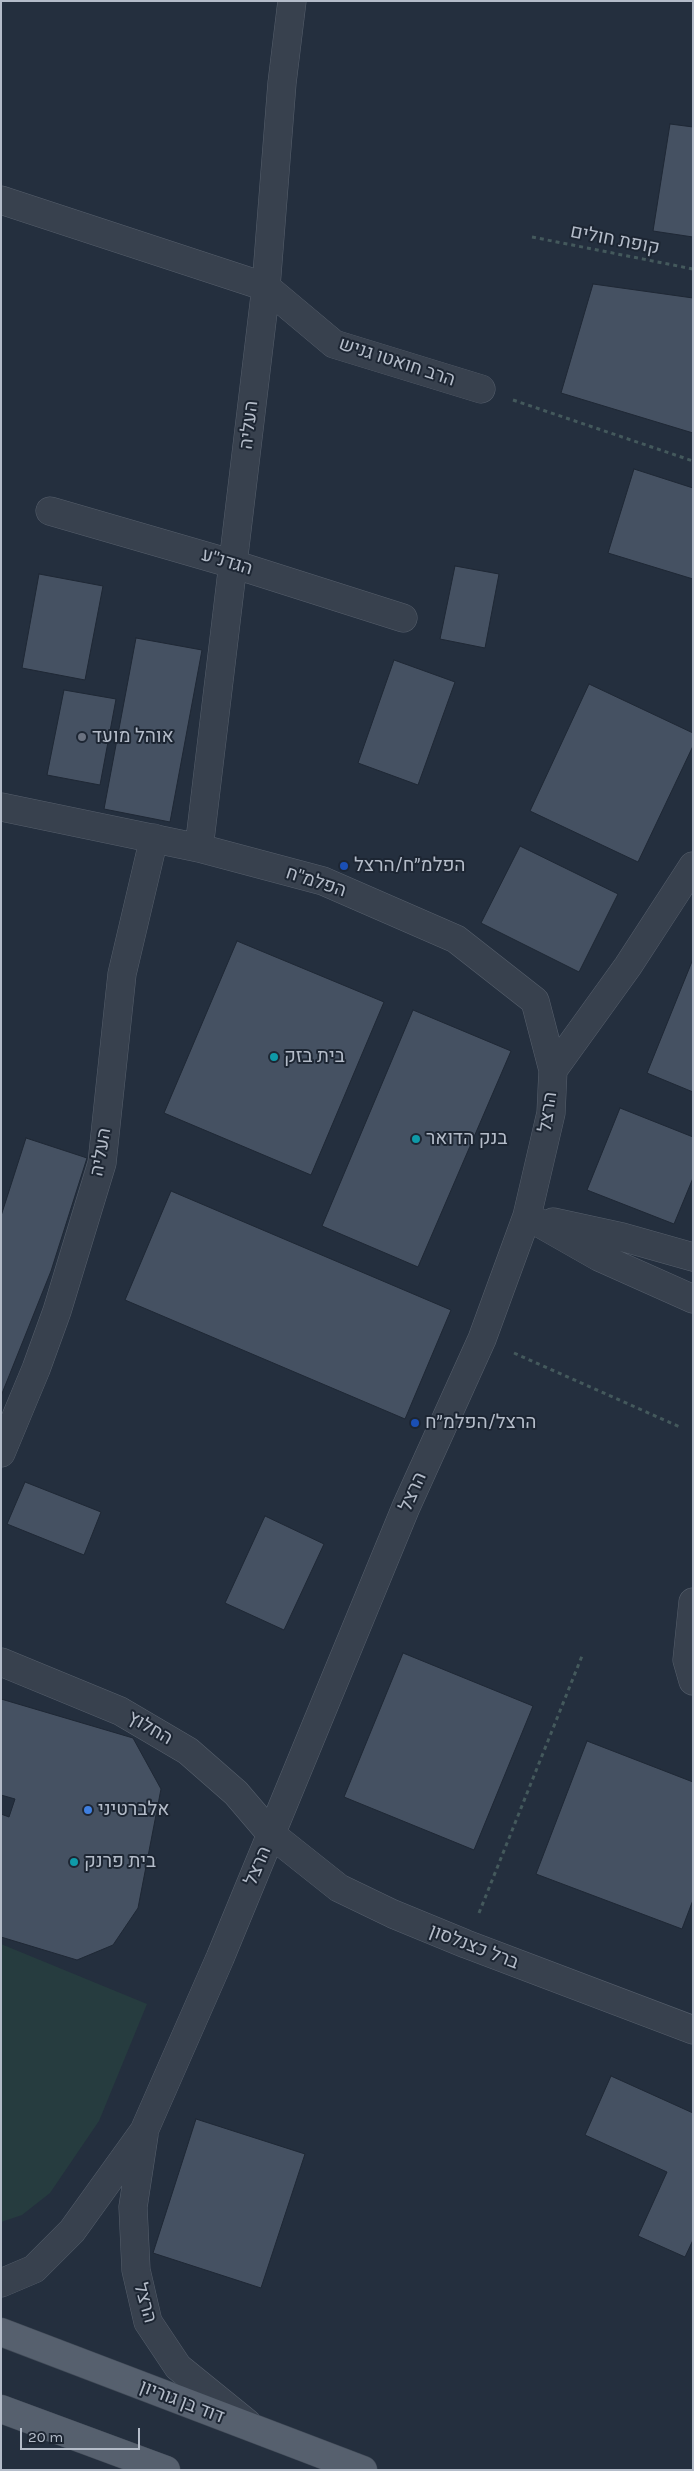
<!DOCTYPE html>
<html>
<head>
<meta charset="utf-8">
<style>
  body { margin:0 }
  #map { position:relative; width:694px; height:2471px; overflow:hidden; background:#242f3e; font-family:Karla,sans-serif }
  canvas { display:block }
  .frame { position:absolute; inset:0; border:2px solid #b4bcc9; pointer-events:none }
  .scale { position:absolute; left:20px; top:2428px; width:120px; height:22px; box-sizing:border-box; border:2px solid #b4bcc9; border-top:0; padding-left:6px; font-size:15px; line-height:18px; white-space:nowrap; color:#b4bcc9; -webkit-text-stroke:4px #1d2633; paint-order:stroke }
</style>
</head>
<body>
<div id="map">
<canvas width="694" height="2471"></canvas>
<div class="frame"></div>
<div class="scale">20 m</div>
</div>
<script>
const context = document.querySelector('canvas').getContext('2d');
context.lineJoin = 'round';
function fillPath(path, color) { context.fillStyle = color; context.fill(path, 'evenodd'); }
const toPath = rows => new Path2D(rows.map(r => 'M' + r).join(''));
function stroke(path, color, width, dash) { context.strokeStyle = color; context.lineWidth = width; context.lineCap = dash ? 'butt' : 'round'; context.setLineDash(dash || []); context.stroke(path); }
function drawText(font, color, halo, rows, align = 'center') {
  context.font = font + ' Karla,Heebo,sans-serif'; context.lineWidth = 4; context.setLineDash([]); context.textBaseline = 'middle'; context.strokeStyle = halo; context.fillStyle = color; for (const [text, x, y, turn = 0] of rows) {
    context.save(); context.translate(x, y); context.rotate((+turn || 0) * Math.PI / 180); context.textAlign = isNaN(turn) ? turn : align; if (halo) context.strokeText(text, 0, 0); context.fillText(text, 0, 0); context.restore();
  }
}
const green = toPath([
  [1,1944,147,2004,99,2121,50,2193,22,2215,1,2222]
]);
const building = toPath([
  [670,124,693,127,693,237,653,231,670,124],
  [593,284,693,298,693,433,561,393,593,284],
  [634,469,693,488,693,579,608,553,634,469],
  [455,566,499,574,485,648,440,639,455,566],
  [39,574,103,586,85,680,22,668,39,574],
  [136,638,202,650,170,822,104,809,136,638],
  [394,660,455,682,418,785,358,763,394,660],
  [589,684,693,733,693,746,638,862,530,811,589,684],
  [64,690,116,699,100,785,47,775,64,690],
  [520,846,618,894,579,972,481,923,520,846],
  [237,941,384,1002,311,1175,164,1113,237,941],
  [693,959,693,1092,647,1073,693,959],
  [413,1010,511,1051,418,1267,322,1226,413,1010],
  [620,1108,693,1137,693,1178,674,1224,587,1190,620,1108],
  [26,1138,87,1158,51,1271,1,1396,1,1216,26,1138],
  [171,1191,451,1310,405,1419,125,1300,171,1191],
  [25,1482,101,1512,84,1555,7,1524,25,1482],
  [265,1516,324,1544,284,1630,225,1603,265,1516],
  [403,1653,533,1706,474,1850,344,1797,403,1653],
  [1,1699,133,1738,161,1789,138,1908,113,1945,77,1960,1,1937,1,1814,9,1817,15,1799,1,1795,1,1699],
  [587,1741,693,1782,693,1900,682,1929,536,1874,587,1741],
  [611,2076,693,2113,693,2240,685,2257,638,2236,667,2172,585,2135,611,2076],
  [196,2119,305,2154,261,2288,153,2253,196,2119]
]);
const path = toPath([
  [532,237,693,269],
  [513,400,693,461],
  [514,1353,680,1427],
  [479,1913,582,1656]
]);
const minor = toPath([
  [1,200,266,287,334,344,481,389],
  [50,511,233,564,403,618],
  [1,807,199,848,323,881,456,939,535,1001,553,1070],
  [199,848,266,287,282,83,292,1],
  [527,1216,599,1257,693,1299],
  [553,1222,622,1237,693,1257],
  [1,1453,36,1369,57,1311,102,1163,122,974,154,838],
  [693,1602,687,1660,693,1681],
  [1,1662,120,1711,188,1751,236,1793,271,1834,339,1888,393,1914,466,1944,693,2030],
  [144,2135,133,2207,136,2270,148,2322,178,2367,247,2423],
  [1,2283,34,2269,72,2231,144,2131,220,1958,406,1507,482,1339,527,1216,551,1113,553,1070,628,966,693,866]
]);
const major = toPath([
  [1,2332,363,2470],
  [1,2409,166,2470]
]);
const markers = [
  [82,737,5,"#6b7280"],
  [344,866,5,"#1a4fb4"],
  [274,1057,5,"#0f9aa8"],
  [416,1139,5,"#0f9aa8"],
  [415,1423,5,"#1a4fb4"],
  [88,1810,5,"#3f7fe0"],
  [74,1862,5,"#0f9aa8"]
];
const streetNames = [
  ["קופת חולים",615,240,11],
  ["הרב חואטו גניש",397,362,18],
  ["העליה",249,425,-83],
  ["הגדנ\"ע",227,562,17],
  ["הפלמ\"ח",316,882,18],
  ["הרצל",548,1112,-82],
  ["העליה",101,1152,-80],
  ["הרצל",413,1492,-66],
  ["החלוץ",150,1728,30],
  ["הרצל",258,1866,-67],
  ["ברל כצנלסון",474,1947,21],
  ["הרצל",145,2303,74],
  ["דוד בן גוריון",182,2402,21]
];
const poiNames = [
  ["אוהל מועד",92,737],
  ["הפלמ״ח/הרצל",354,866],
  ["בית בזק",284,1057],
  ["בנק הדואר",426,1139],
  ["הרצל/הפלמ״ח",425,1423],
  ["אלברטיני",98,1810],
  ["בית פרנק",84,1862]
];
fillPath(green, '#263c3f');
fillPath(building, '#455162');
stroke(building, '#1f2835', 1);
stroke(minor, '#565f6c', 29);
stroke(major, '#414a57', 29);
stroke(path, '#44595c', 3, [4, 4]);
stroke(minor, '#38414e', 28);
stroke(major, '#56606e', 28);
for (const [x, y, r, color] of markers) { const dot = new Path2D(); dot.arc(x, y, r, 0, 2 * Math.PI); context.fillStyle = color; context.fill(dot); stroke(dot, '#1d2633', 2); }
drawText('19px', '#b4bcc9', '#1d2633', streetNames);
drawText('19px', '#b4bcc9', '#1d2633', poiNames, 'left');
</script>
</body>
</html>
